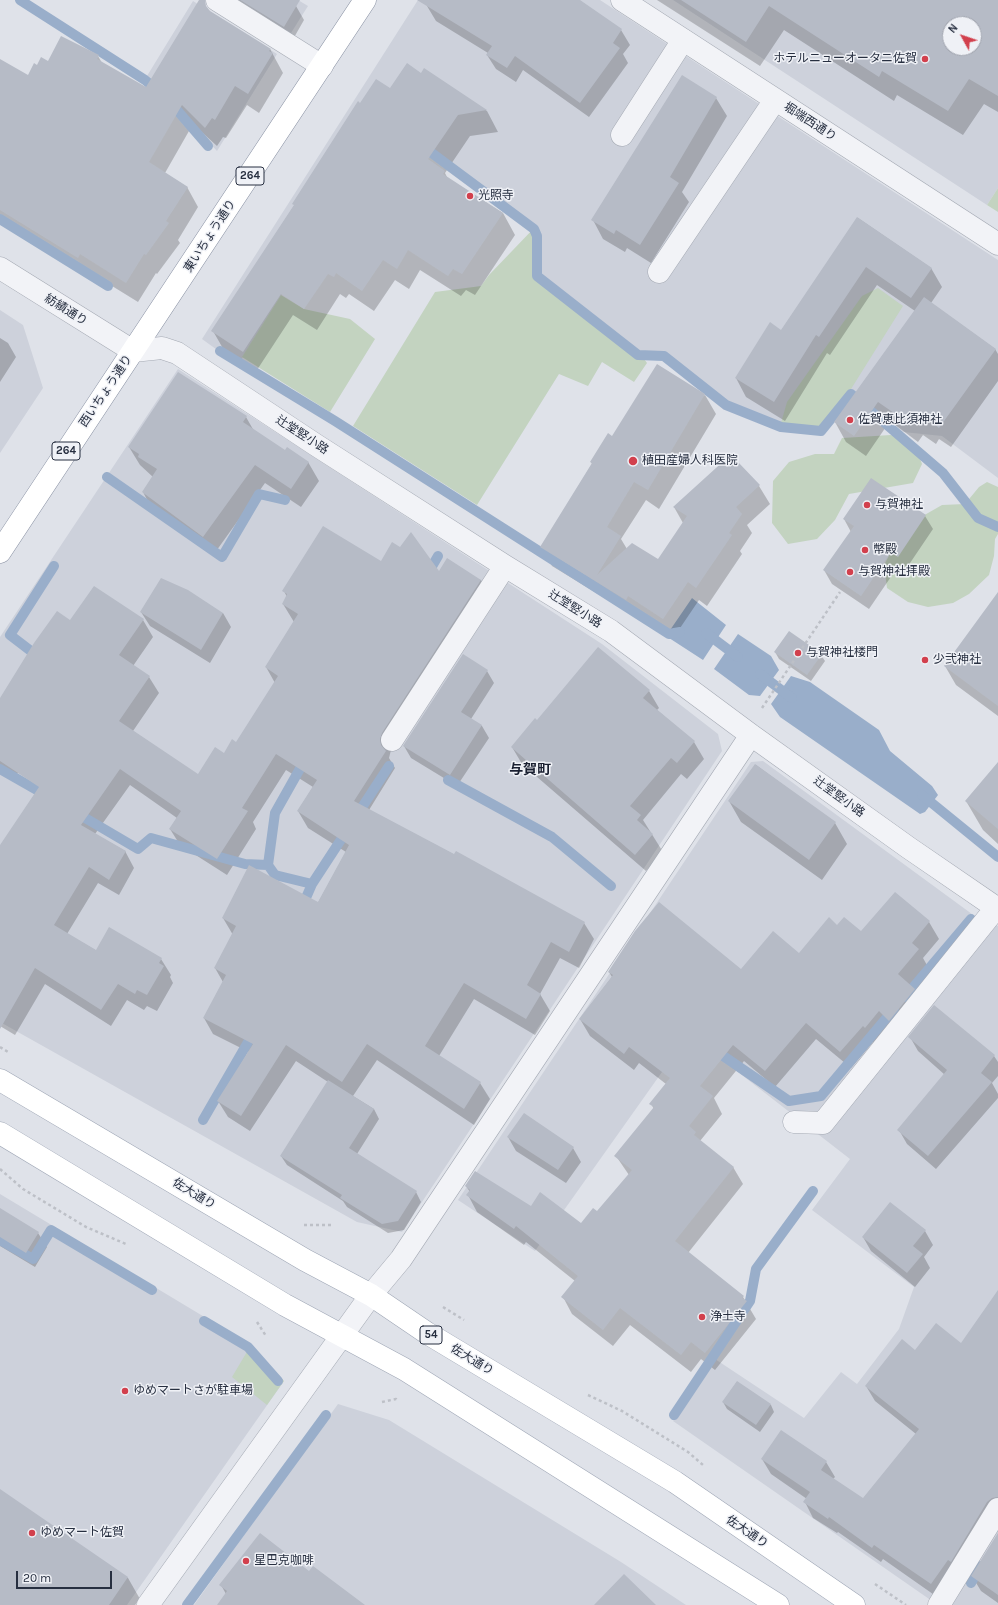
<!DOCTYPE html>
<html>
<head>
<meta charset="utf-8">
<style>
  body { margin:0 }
  #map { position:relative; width:998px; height:1605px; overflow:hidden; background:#dfe2e9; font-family:Karla,sans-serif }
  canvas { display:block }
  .north { position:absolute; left:942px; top:16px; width:40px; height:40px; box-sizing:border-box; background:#eff1f6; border:1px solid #9fa3ad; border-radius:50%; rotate:310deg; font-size:11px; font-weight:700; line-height:16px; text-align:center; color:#272f40 }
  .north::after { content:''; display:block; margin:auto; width:14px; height:18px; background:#d2404d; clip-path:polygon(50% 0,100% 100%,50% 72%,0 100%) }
  .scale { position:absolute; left:16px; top:1571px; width:96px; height:18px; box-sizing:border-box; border:2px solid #272f40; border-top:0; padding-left:5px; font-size:12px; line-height:14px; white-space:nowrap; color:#272f40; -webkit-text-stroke:3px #eff1f6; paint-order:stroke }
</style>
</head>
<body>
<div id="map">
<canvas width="998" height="1605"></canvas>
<div class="north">N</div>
<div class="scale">20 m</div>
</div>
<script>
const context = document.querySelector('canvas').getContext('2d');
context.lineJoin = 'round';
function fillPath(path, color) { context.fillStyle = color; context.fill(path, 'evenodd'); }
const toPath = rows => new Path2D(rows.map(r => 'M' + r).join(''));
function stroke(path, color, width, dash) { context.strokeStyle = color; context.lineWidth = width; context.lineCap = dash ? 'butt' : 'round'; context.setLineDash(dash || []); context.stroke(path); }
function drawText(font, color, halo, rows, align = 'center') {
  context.font = font + ' Karla,"Noto Sans JP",sans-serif'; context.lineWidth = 3; context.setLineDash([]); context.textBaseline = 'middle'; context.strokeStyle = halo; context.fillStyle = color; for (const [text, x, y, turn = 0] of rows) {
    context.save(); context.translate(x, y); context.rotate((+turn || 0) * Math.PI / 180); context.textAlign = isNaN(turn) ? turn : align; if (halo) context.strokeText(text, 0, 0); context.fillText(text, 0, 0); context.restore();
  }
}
const built = toPath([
  [239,0,298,0,308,6,291,33],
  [418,0,600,0,998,260,998,478,942,436,903,432,851,389,820,428,781,423,730,404,663,354,639,352,540,275,540,234,536,226,420,141,375,142,238,365,202,339],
  [673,0,998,0,998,188,987,205],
  [950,24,974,24,974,48,950,48],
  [193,1,277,54,217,151,147,76],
  [0,310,23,325,43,388,0,453],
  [178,369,602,644,718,734,722,751,402,1232,357,1222,0,1022,0,637],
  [763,761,976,917,998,926,998,1497,932,1601,673,1421,715,1359,804,1418,841,1372,857,1384,899,1329,914,1287,812,1210,850,1159,689,1034,535,1251,458,1200,751,762],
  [0,1194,251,1345,284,1381,127,1605,0,1605],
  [338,1404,389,1420,621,1562,686,1605,194,1605],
  [998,1523,998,1605,946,1605]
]);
const green = toPath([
  [998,188,998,212,987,205],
  [536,226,540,234,540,275,639,352,647,363,634,382,602,362,588,386,559,374,477,505,353,426,435,292,481,286,489,275],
  [878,288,903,306,851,389,820,428,781,423,787,402,862,296],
  [281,295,304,309,350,319,375,339,330,412,242,357],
  [891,435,914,442,922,464,913,483,849,494,835,520,817,539,788,544,772,523,773,481,789,462,815,454,834,454,842,438],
  [987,482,998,487,998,534,995,539,994,556,989,575,969,594,953,603,928,607,908,602,887,588,884,565,899,537,914,521,942,505,965,504,979,487],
  [251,1345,284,1381,267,1405,232,1377]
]);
const water = toPath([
  [692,598,726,625,703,660,666,636],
  [738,634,771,656,779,670,760,696,749,695,714,669],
  [791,676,810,682,879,730,890,751,932,786,938,795,925,812,920,814,780,717,771,704]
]);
const shadow = toPath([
  [231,0,286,0,296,6,304,20,292,41],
  [431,0,579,0,621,30,630,45,623,54,628,63,589,117,523,70,516,82,496,69,487,55,488,53,436,21,427,6],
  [657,0,998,0,998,112,984,104,963,135,897,95,894,101,784,30,760,66],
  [950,24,974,24,974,48,950,48],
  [270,49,283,73,259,113,247,105,226,138,223,137,217,146,193,124,165,173,187,187,198,207,178,240,180,243,157,274,156,273,138,302,91,273,89,276,38,245,35,240,0,219,0,60,28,77,38,66,49,62,98,56,102,63,147,89],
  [424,70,487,111,498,132,470,136,445,173,448,179,503,213,515,235,475,295,466,290,461,296,420,270,409,289,395,280,374,311,349,294,346,298,340,294,317,330,293,315,255,373,225,352,213,331,360,104,421,74],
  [716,98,727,116,682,192,689,202,651,263,627,248,625,252,603,239,593,220],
  [858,218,931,268,942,287,931,303,995,349,998,354,998,381,951,447,939,439,936,444,923,435,918,442,890,421,866,456,846,442,835,422,915,311,877,285,830,355,827,353,785,421,746,397,736,378,781,331],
  [0,338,8,343,16,357,0,382],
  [705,395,716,414,659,509,646,500,621,539,627,549,659,561,683,523,674,507,734,467,759,486,770,504,747,525,752,533,740,551,742,554,707,606,699,600,674,637,639,614,637,618,552,566,541,547,592,464,591,462,612,437],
  [246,417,254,431,285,451,308,462,319,481,301,507,265,483,214,554,153,511,143,492,153,477,140,465,129,447],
  [925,516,933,529,906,569,899,565,869,609,832,584,824,570,851,532,844,519],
  [381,562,481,580,490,597,391,750,389,758,395,768,369,810,584,923,594,939,579,968,560,958,540,994,550,1011,535,1035,474,999,439,1056,480,1083,490,1099,474,1125,377,1060,353,1096,374,1109,379,1119,357,1154,416,1192,421,1202,404,1230,388,1233,347,1207,343,1201,287,1165,281,1156,328,1082,296,1061,250,1131,228,1117,218,1101,249,1052,213,1034,204,1018,223,982,215,968,233,935,223,918,318,903,346,852,308,828,298,811,313,787,286,770,253,822,256,829,227,875,180,845,170,829,177,818,130,785,95,834,125,851,134,868,119,895,98,883,67,934,97,951,161,959,171,975,170,977,173,983,157,1011,147,1006,144,1010,127,1000,111,1026,45,984,15,1035,0,1026,0,847,93,709,78,698,13,779,0,771,0,700,71,621,94,587,143,620,153,637,133,666,149,677,159,693,133,731,198,776,237,743,275,683,266,667,294,622,283,604,287,597,284,591],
  [141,612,223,613,231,627,210,663,150,626],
  [998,619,998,716,956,685,945,666],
  [775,652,821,655,825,661,811,681,779,659],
  [487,671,494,683,471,719,482,726,489,738,457,786,411,758,404,746],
  [649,691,659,708,657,710,694,742,704,759,687,779,681,774,643,820,663,852,646,871,522,764,512,747,537,721],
  [998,764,998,844,983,830,966,801],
  [756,765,835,823,847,844,822,880,741,822,729,801],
  [895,893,929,922,939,939,923,958,928,967,911,987,924,1007,875,1044,873,1042,851,1068,816,1039,775,1087,744,1061,714,1098,722,1114,700,1141,733,1167,743,1184,688,1253,743,1297,756,1319,715,1370,701,1359,691,1372,630,1325,613,1346,572,1314,563,1297,575,1281,526,1242,524,1245,477,1212,468,1195,470,1192,466,1186,581,1224,597,1213,629,1175,616,1156,654,1109,651,1104,666,1084,639,1063,634,1070,590,1036,580,1019,612,977,609,972,741,970,799,954,838,926,861,933],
  [934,1007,994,1056,998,1062,998,1076,992,1083,998,1094,998,1098,936,1169,907,1144,899,1130,945,1075,918,1051,910,1037],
  [508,1137,573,1148,581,1162,566,1183,516,1151],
  [0,1210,38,1233,47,1247,35,1267,0,1246],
  [925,1231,933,1245,924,1257,930,1268,915,1287,871,1251,863,1237],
  [998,1309,998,1515,940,1599,883,1559,881,1562,838,1532,837,1533,813,1518,805,1502,807,1499,771,1474,762,1459,826,1462,835,1477,833,1479,863,1499,916,1434,875,1401,866,1386,915,1351,962,1344],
  [737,1382,771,1405,774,1412,760,1432,727,1409,723,1402],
  [0,1491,128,1578,140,1599,135,1605,0,1605],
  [998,1535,998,1603,981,1591,972,1576],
  [309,1572,363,1605,218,1605,226,1594,221,1585]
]);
const stream = toPath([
  [20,0,145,80,158,91],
  [170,102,208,146],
  [421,145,534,229,537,236,537,276,638,355,664,356,726,405,781,427,821,431,851,394,943,473,978,518,998,527],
  [0,219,108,286],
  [220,351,335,421,669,634,680,632],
  [107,477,222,557,259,494,285,500],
  [427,575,438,556],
  [706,633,738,657],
  [40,658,10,635,54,566],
  [760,674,792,698],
  [306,758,275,813,268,865,275,875,312,884],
  [0,769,49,797],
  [448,780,552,837,611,886],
  [922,795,998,857],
  [75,812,138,849,151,838,245,864,268,865],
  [302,907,312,884,389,766],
  [905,997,971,919],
  [713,1049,789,1101,821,1096,894,1009],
  [203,1120,255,1030],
  [0,1240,33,1259,51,1230,152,1290],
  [204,1321,248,1347,278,1381],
  [674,1415,750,1301,756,1269,813,1191],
  [971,1583,981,1566],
  [187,1605,326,1415]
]);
const building = toPath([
  [199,0,205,0,206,6,210,11,271,49,269,51,273,53,248,94,235,86,215,120,212,118,205,128,182,105,149,162,188,187,166,221,169,223,146,255,144,254,126,283,80,254,78,258,0,210,0,59,28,75,34,63,37,65,41,57,48,61,61,36,99,55,97,59,146,87],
  [240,0,300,0,284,27],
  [417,0,580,0,622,29,613,43,620,48,580,103,515,56,507,68,486,55,492,46],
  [681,0,998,0,998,96,969,79,948,111,882,71,879,77,769,6,746,42],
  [950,24,974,24,974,48,950,48],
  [407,63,421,73,424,68,487,110,458,115,428,159,445,171,443,174,503,213,462,274,453,269,448,276,408,250,397,269,383,260,362,291,336,273,334,277,328,274,304,309,281,294,243,352,211,331,294,205,292,204,358,101,360,103,376,79,390,88],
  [682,75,717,97,670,177,679,183,640,245,616,230,614,234,591,220],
  [857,217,932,268,911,298,866,267,819,337,816,335,774,402,735,378,770,322,781,330],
  [924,297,996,349,939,428,928,419,924,424,912,415,907,422,878,402,854,436,834,422],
  [657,364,705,394,648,490,634,482,607,527,621,536,597,575,632,543,658,559,687,516,673,507,727,458,734,466,738,462,760,485,736,507,742,514,729,533,732,535,696,588,688,582,663,619,628,596,626,600,540,547,592,463,590,462,608,433,612,436],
  [178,372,247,416,243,422,285,450,287,447,309,462,291,489,255,465,203,537,142,492,157,469,138,457,139,454,128,447],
  [871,478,926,515,898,557,891,552,861,596,823,570,854,526,843,519],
  [323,526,381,561,392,542,400,547,411,532,439,571,447,558,481,580,382,733,380,739,381,745,386,751,354,801,454,854,456,851,585,922,569,952,551,942,527,985,541,994,526,1019,464,983,425,1046,481,1082,464,1109,367,1044,342,1082,286,1045,241,1116,217,1101,253,1044,203,1018,226,975,214,968,236,926,222,918,249,865,318,902,349,845,297,811,317,780,276,754,242,808,248,811,217,859,169,829,181,811,120,769,81,825,126,851,109,880,89,867,54,925,96,950,109,927,162,958,159,963,164,966,147,995,137,990,135,994,118,984,101,1010,35,968,0,1029,0,845,39,787,0,761,0,698,34,643,57,611,70,620,94,586,144,619,119,655,150,676,119,721,198,774,215,747,224,753,232,739,236,742,278,676,265,667,298,614,282,604,287,594,282,591],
  [161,578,188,590,223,613,201,650,140,612],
  [998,592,998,706,944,666],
  [789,631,822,654,807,675,774,652],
  [598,647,650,690,643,698,695,741,677,763,671,758,630,806,641,815,637,820,653,834,635,855,511,747,535,718,537,720],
  [463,654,488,670,461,712,482,725,450,775,403,746],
  [998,762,998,829,965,801],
  [755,764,836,822,809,860,728,801],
  [895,892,930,921,912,943,919,949,898,974,915,989,889,1021,879,1011,865,1028,863,1026,840,1052,806,1023,765,1071,733,1045,700,1086,713,1096,689,1126,696,1132,694,1135,734,1167,675,1241,744,1296,742,1298,747,1301,705,1353,691,1342,681,1355,620,1308,603,1330,561,1297,578,1276,516,1226,514,1229,466,1195,470,1190,465,1186,475,1171,531,1206,540,1192,581,1223,593,1208,597,1211,632,1170,614,1156,654,1107,649,1104,670,1078,629,1047,624,1054,579,1019,613,975,608,972,635,931,659,902,741,969,773,931,799,953,829,917,837,925,844,917,861,931],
  [934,1005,995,1055,981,1073,992,1082,928,1156,897,1130,947,1070,908,1037],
  [328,1080,374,1109,349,1148,417,1191,398,1221,382,1224,340,1198,342,1195,280,1156],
  [524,1113,574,1147,558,1170,507,1137],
  [890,1202,926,1230,913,1246,923,1254,907,1273,862,1237],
  [0,1208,39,1232,26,1253,0,1237],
  [998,1290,998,1497,992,1498,987,1502,951,1562,948,1560,931,1584,874,1545,872,1548,829,1517,828,1519,803,1502,810,1492,761,1459,781,1430,827,1461,821,1470,863,1498,919,1429,865,1386,902,1339,915,1350,936,1323,961,1343],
  [737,1381,771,1404,756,1425,722,1402],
  [0,1489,128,1577,109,1605,0,1605],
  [260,1533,309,1571,313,1566,365,1605,217,1605,227,1591,219,1585],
  [998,1533,998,1595,971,1576],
  [624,1574,656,1605,594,1605]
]);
const path = toPath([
  [762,708,840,592],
  [0,1047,8,1052],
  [0,1169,23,1189,86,1227,126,1244],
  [304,1225,333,1225],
  [443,1307,464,1320],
  [257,1322,266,1336],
  [588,1395,622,1411,688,1452,703,1465],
  [382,1402,396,1399,398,1401],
  [875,1584,906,1605]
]);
const minor = toPath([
  [217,0,322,66],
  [622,135,683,40],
  [659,272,775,100],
  [133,351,162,348,177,353,316,445,505,566,611,631,751,735,909,848,998,909],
  [392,740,505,566],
  [794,1122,823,1123,996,908],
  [371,1295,401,1259,751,735],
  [939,1605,998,1509]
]);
const tertiary = toPath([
  [622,0,998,244],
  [0,268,133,351],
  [148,1605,371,1295]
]);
const primary = toPath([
  [0,1080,305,1260,371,1295,427,1333,675,1482,854,1605],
  [0,1133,285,1305,404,1369,778,1605]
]);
const trunk = toPath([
  [0,552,365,0]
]);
const markers = [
  [925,59,4,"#d2404d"],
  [470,196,4,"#d2404d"],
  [850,420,4,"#d2404d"],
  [633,461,5,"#d2404d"],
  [867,505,4,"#d2404d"],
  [865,550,4,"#d2404d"],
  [850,572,4,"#d2404d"],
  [798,653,4,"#d2404d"],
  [925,660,4,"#d2404d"],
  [702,1317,4,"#d2404d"],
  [125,1391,4,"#d2404d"],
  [32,1533,4,"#d2404d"],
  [246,1561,4,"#d2404d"]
];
const shields = [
  [250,176,28],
  [66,451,28],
  [431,1335,22]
];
const shieldNames = [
  ["264",250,176],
  ["264",66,451],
  ["54",431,1335]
];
const poiNames = [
  ["ホテルニューオータニ佐賀",917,59,"right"],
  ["光照寺",478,196],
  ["佐賀恵比須神社",858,420],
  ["植田産婦人科医院",642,461],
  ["与賀神社",875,505],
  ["幣殿",873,550],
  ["与賀神社拝殿",858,572],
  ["与賀神社楼門",806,653],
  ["少弐神社",933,660],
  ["浄土寺",710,1317],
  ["ゆめマートさが駐車場",133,1391],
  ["ゆめマート佐賀",40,1533],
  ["星巴克咖啡",254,1561]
];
const streetNames = [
  ["堀端西通り",810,122,33],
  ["東いちょう通り",210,236,-57],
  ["紡績通り",66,310,32],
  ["西いちょう通り",106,391,-56],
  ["辻堂竪小路",302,435,33],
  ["辻堂竪小路",575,609,32],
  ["辻堂竪小路",839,797,36],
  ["佐大通り",194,1194,31],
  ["佐大通り",472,1360,31],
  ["佐大通り",747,1532,34]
];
const quarterNames = [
  ["与賀町",530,770]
];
fillPath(built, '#cdd1db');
fillPath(green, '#c3d3c0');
fillPath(water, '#99aeca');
fillPath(shadow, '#0003');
stroke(stream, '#99aeca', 10);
fillPath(building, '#b6bbc6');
stroke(minor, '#a4a9b3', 23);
stroke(tertiary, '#a4a9b3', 23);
stroke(primary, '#9ea6b5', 23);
stroke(trunk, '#868ea0', 23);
stroke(path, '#bdc0c7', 2.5, [3, 3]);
stroke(minor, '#f2f3f7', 22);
stroke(tertiary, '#f2f3f7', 22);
stroke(primary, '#fff', 22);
stroke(trunk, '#fff', 22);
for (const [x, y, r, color] of markers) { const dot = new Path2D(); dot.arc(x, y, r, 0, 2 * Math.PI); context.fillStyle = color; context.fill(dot); stroke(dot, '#eff1f6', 1.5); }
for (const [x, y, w] of shields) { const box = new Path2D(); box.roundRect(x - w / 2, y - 9, w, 18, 3); context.fillStyle = '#eff1f6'; context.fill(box); stroke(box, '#272f40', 1); }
drawText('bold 11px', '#272f40', null, shieldNames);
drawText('12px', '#272f40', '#eff1f6', poiNames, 'left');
drawText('12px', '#272f40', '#eff1f6', streetNames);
drawText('bold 14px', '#1a2031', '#eff1f6', quarterNames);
</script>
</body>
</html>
